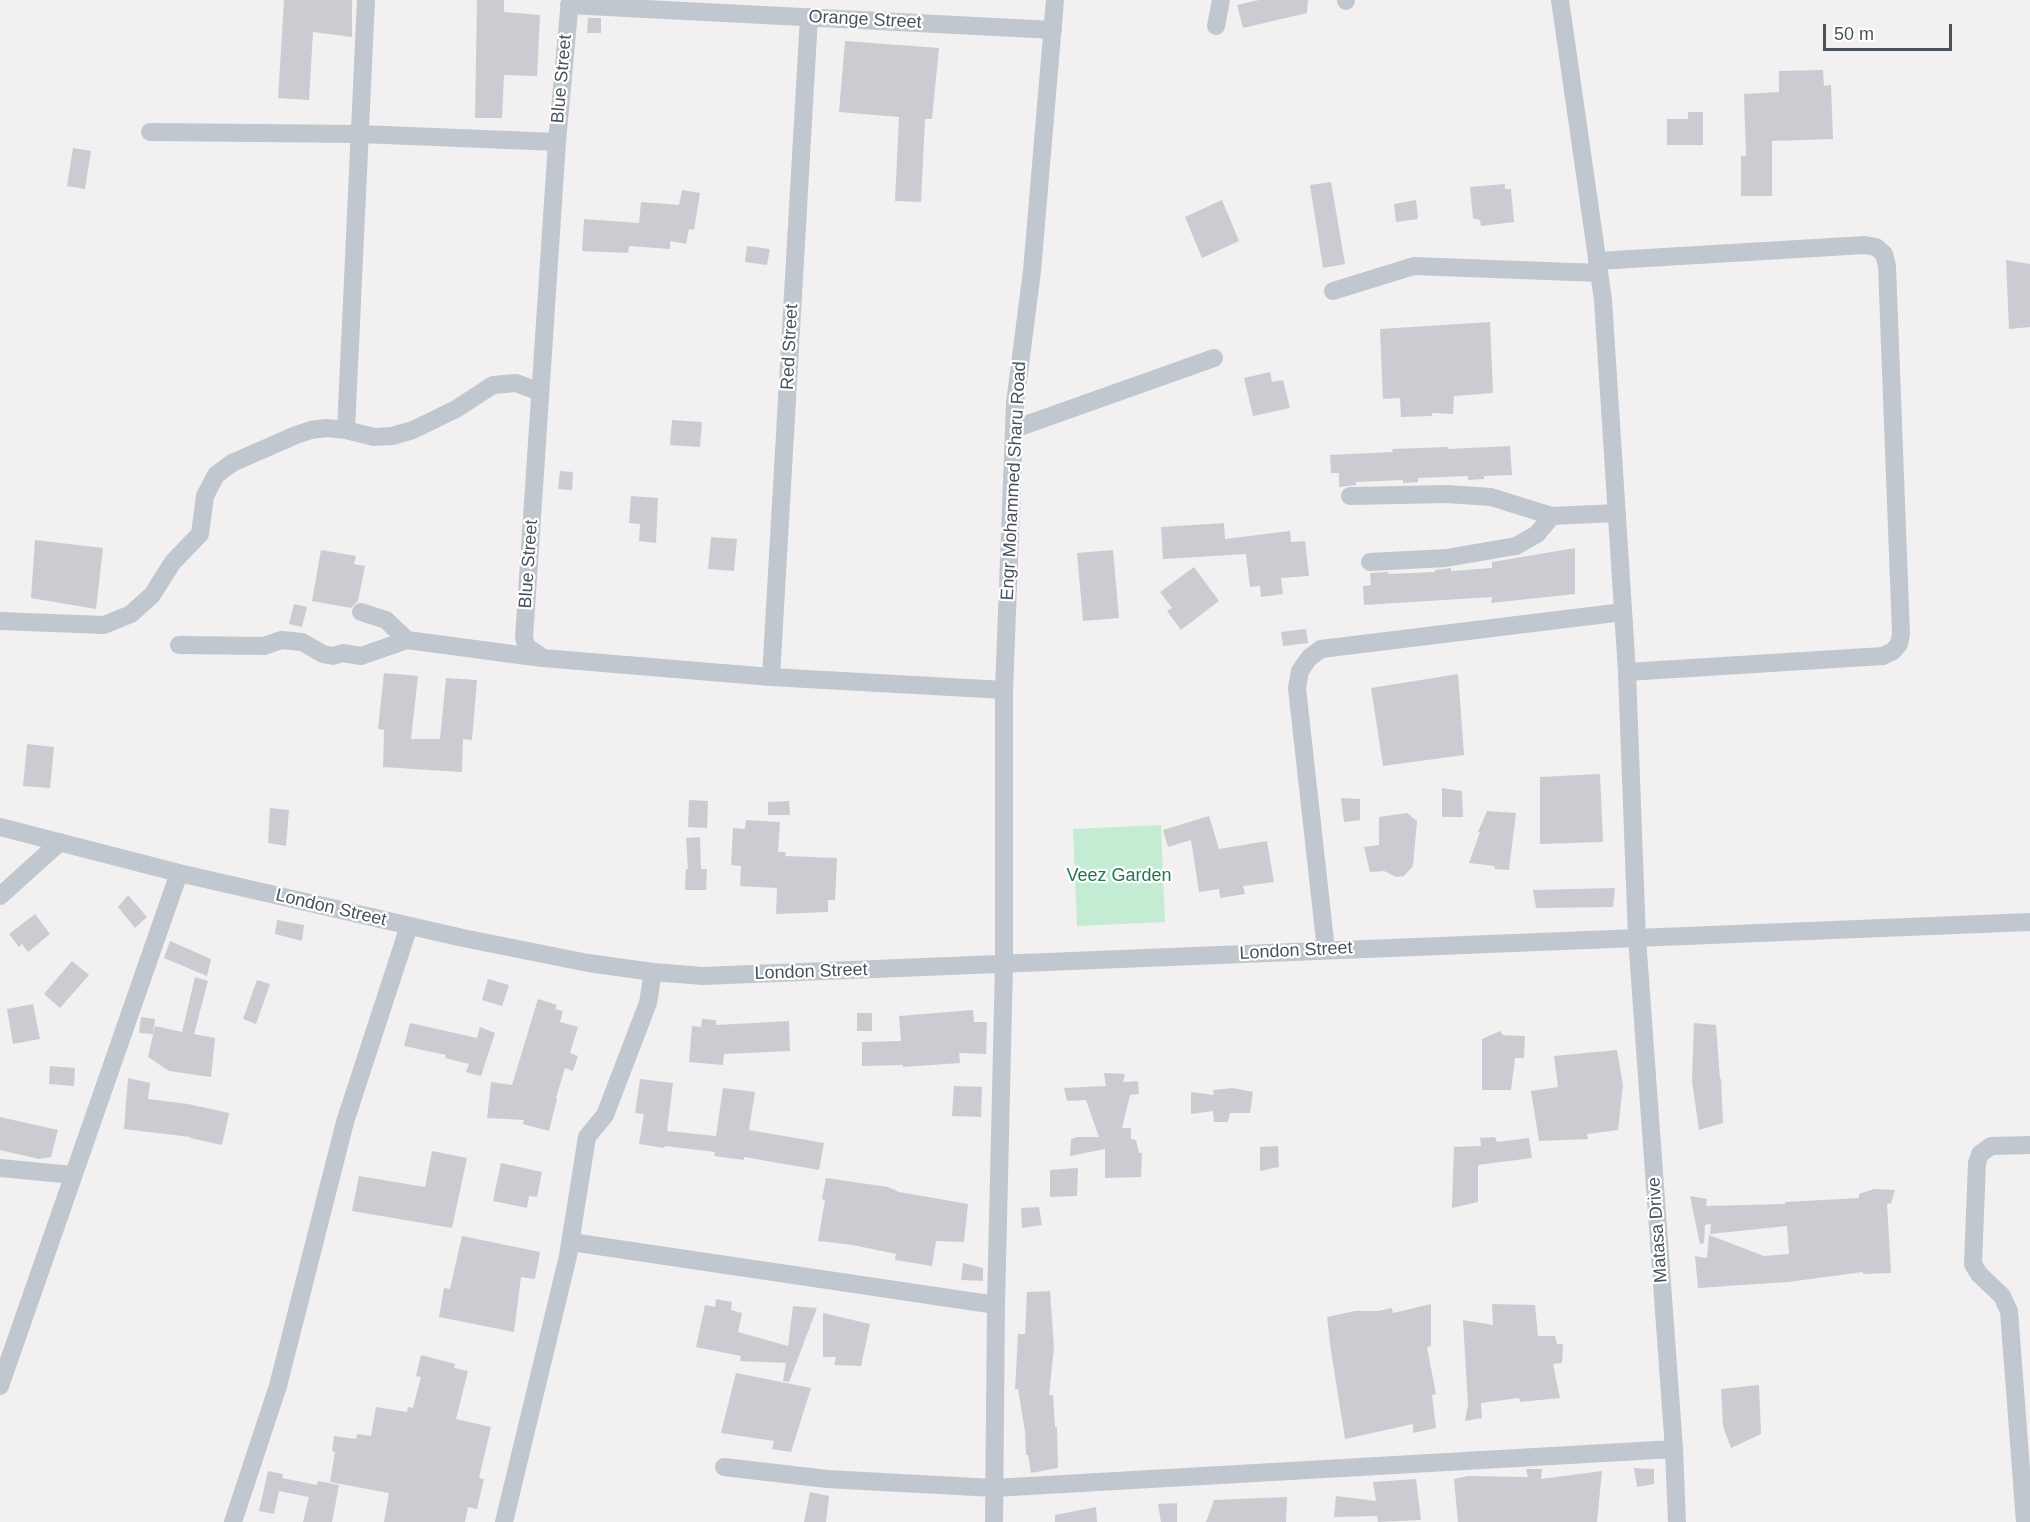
<!DOCTYPE html>
<html>
<head>
<meta charset="utf-8">
<style>
  body { margin:0 }
  #map { position:relative; width:2030px; height:1522px; overflow:hidden; background:#f2f0f0; font-family:Arial,sans-serif }
  canvas { display:block }
  .scale { position:absolute; left:1823px; top:24px; width:129px; height:27px; box-sizing:border-box; border:3px solid #4a535c; border-top:0; padding-left:8px; font-size:18px; line-height:21px; white-space:nowrap; color:#4a535c; -webkit-text-stroke:4px #fff; paint-order:stroke }
</style>
</head>
<body>
<div id="map">
<canvas width="2030" height="1522"></canvas>
<div class="scale">50 m</div>
</div>
<script>
const context = document.querySelector('canvas').getContext('2d');
context.lineJoin = 'round';
function fillPath(path, color) { context.fillStyle = color; context.fill(path, 'evenodd'); }
const toPath = rows => new Path2D(rows.map(r => 'M' + r).join(''));
function stroke(path, color, width, dash) { context.strokeStyle = color; context.lineWidth = width; context.lineCap = dash ? 'butt' : 'round'; context.setLineDash(dash || []); context.stroke(path); }
function drawText(font, color, halo, rows, align = 'center') {
  context.font = font + ' Arial,sans-serif'; context.lineWidth = 4.5; context.setLineDash([]); context.textBaseline = 'middle'; context.strokeStyle = halo; context.fillStyle = color; for (const [text, x, y, turn = 0] of rows) {
    context.save(); context.translate(x, y); context.rotate((+turn || 0) * Math.PI / 180); context.textAlign = isNaN(turn) ? turn : align; if (halo) context.strokeText(text, 0, 0); context.fillText(text, 0, 0); context.restore();
  }
}
const green = toPath([
  [1161,825,1165,922,1077,926,1073,829]
]);
const building = toPath([
  [284,0,352,0,352,37,313,32,309,100,278,98],
  [477,0,504,0,504,12,540,15,537,76,504,75,502,118,475,118],
  [1259,0,1308,0,1307,13,1243,28,1237,5],
  [588,18,601,18,601,33,587,33],
  [845,41,939,48,932,119,925,119,921,202,895,201,899,117,839,112],
  [1823,70,1824,86,1831,85,1833,139,1772,141,1772,196,1741,196,1741,156,1746,156,1744,94,1779,92,1779,71],
  [1688,112,1703,112,1703,145,1667,145,1667,119,1688,119],
  [73,148,91,151,85,189,67,186],
  [1331,182,1345,264,1323,268,1310,185],
  [1505,184,1505,189,1511,189,1514,222,1481,226,1480,220,1473,218,1470,187],
  [682,190,700,193,694,230,689,229,686,244,670,241,670,249,629,246,628,253,582,251,584,219,639,223,641,202,679,205],
  [1222,200,1239,241,1202,258,1185,217],
  [1416,200,1418,219,1396,222,1394,204],
  [747,246,770,249,767,265,745,262],
  [2006,260,2030,264,2030,327,2009,329],
  [1490,322,1493,393,1454,396,1453,414,1432,413,1432,416,1401,417,1400,398,1383,399,1380,329],
  [1270,372,1272,382,1283,380,1290,408,1253,416,1244,378],
  [672,420,702,422,700,447,670,445],
  [1510,446,1512,475,1484,476,1484,479,1468,480,1468,476,1418,478,1418,482,1403,483,1403,480,1356,482,1356,485,1339,487,1339,473,1331,473,1330,455,1393,452,1392,449,1448,447,1448,449],
  [560,471,573,472,572,490,558,489],
  [631,496,658,498,656,543,639,541,640,524,629,523],
  [1224,523,1225,539,1290,531,1291,542,1305,541,1309,576,1281,578,1283,594,1261,597,1260,586,1250,587,1246,554,1163,559,1161,527],
  [711,537,737,539,734,571,708,569],
  [35,540,103,548,96,609,31,598],
  [1575,548,1575,594,1491,603,1492,597,1364,605,1363,586,1371,585,1370,573,1388,572,1388,574,1435,572,1435,570,1451,568,1451,571,1492,568,1492,562],
  [321,550,356,556,354,564,365,566,358,601,351,608,312,601],
  [1113,550,1119,618,1083,621,1077,553],
  [1194,567,1219,601,1181,630,1167,611,1172,608,1160,592],
  [294,604,307,607,302,627,289,624],
  [1306,629,1308,643,1283,646,1281,632],
  [384,673,418,676,411,739,440,739,446,678,477,680,472,740,463,739,462,772,383,767,384,730,378,729],
  [1458,674,1464,755,1383,766,1371,688],
  [27,744,54,747,50,788,23,786],
  [1600,774,1603,842,1540,844,1540,777],
  [1442,788,1462,791,1463,817,1442,817],
  [1341,798,1360,799,1360,820,1344,822],
  [689,800,708,801,707,828,688,827],
  [789,801,790,815,768,815,768,802],
  [270,808,289,810,286,846,268,843],
  [1487,811,1516,813,1509,870,1495,869,1494,866,1469,863,1480,832,1478,832],
  [1407,813,1417,821,1413,866,1404,876,1396,877,1384,871,1370,872,1364,847,1379,845,1379,817],
  [1209,816,1219,849,1267,841,1274,882,1243,886,1245,894,1220,898,1219,889,1199,892,1191,840,1168,847,1163,830],
  [746,820,780,822,778,852,786,852,785,856,837,858,835,900,828,900,828,912,776,914,777,888,740,886,741,866,731,865,733,828,745,829],
  [700,837,701,869,707,869,706,890,685,890,686,869,688,869,686,838],
  [1615,888,1613,907,1536,908,1533,890],
  [128,895,147,917,135,928,118,907],
  [35,914,50,934,28,952,22,944,19,947,9,934],
  [277,920,304,925,302,941,275,934],
  [170,941,211,959,207,976,164,958],
  [72,961,89,975,60,1008,44,994],
  [195,977,208,981,194,1034,215,1038,211,1077,169,1071,148,1057,155,1026,182,1032],
  [488,979,509,985,502,1006,482,1000],
  [257,980,270,984,256,1024,243,1019],
  [538,999,557,1005,555,1009,563,1011,560,1022,578,1027,570,1053,578,1056,573,1071,565,1068,556,1098,557,1099,549,1131,523,1124,524,1120,487,1118,491,1082,512,1085],
  [33,1004,40,1039,13,1044,7,1009],
  [973,1010,974,1022,987,1022,986,1054,959,1053,960,1063,903,1067,903,1065,862,1066,862,1042,901,1041,899,1016],
  [857,1013,872,1013,872,1031,857,1031],
  [141,1017,155,1019,153,1034,139,1033],
  [702,1019,716,1020,716,1025,789,1021,790,1051,724,1054,723,1065,689,1062,692,1026,701,1027],
  [410,1023,477,1038,480,1027,495,1033,481,1076,466,1072,469,1064,445,1058,446,1055,404,1046],
  [1694,1023,1716,1025,1720,1079,1721,1079,1723,1123,1699,1130,1692,1081],
  [1500,1031,1503,1035,1525,1036,1524,1058,1515,1058,1511,1090,1482,1090,1482,1039],
  [1617,1050,1623,1085,1618,1130,1587,1134,1588,1139,1539,1141,1531,1091,1558,1087,1554,1056],
  [50,1066,75,1068,74,1086,49,1084],
  [1104,1073,1125,1074,1123,1082,1138,1081,1139,1094,1130,1095,1122,1128,1131,1128,1131,1139,1136,1140,1139,1153,1142,1153,1141,1177,1105,1178,1105,1149,1070,1156,1071,1139,1077,1137,1099,1137,1086,1100,1067,1101,1064,1088,1106,1086],
  [128,1078,150,1083,148,1099,188,1104,229,1113,222,1145,190,1138,191,1137,124,1129],
  [640,1079,673,1083,667,1131,716,1136,723,1088,755,1092,749,1130,824,1143,819,1170,744,1157,744,1160,714,1156,715,1152,665,1146,664,1148,639,1144,644,1114,635,1113],
  [954,1086,982,1087,981,1117,952,1116],
  [1233,1088,1253,1092,1250,1113,1230,1113,1228,1122,1214,1122,1213,1111,1191,1114,1191,1092,1214,1095,1213,1090],
  [0,1117,58,1130,51,1157,39,1159,0,1150],
  [1495,1137,1497,1142,1529,1138,1532,1158,1478,1165,1478,1202,1452,1208,1454,1147,1481,1146,1480,1138],
  [1278,1146,1279,1167,1260,1171,1260,1147],
  [432,1151,467,1158,452,1228,352,1211,359,1176,425,1187],
  [501,1163,542,1172,537,1197,529,1196,527,1208,493,1201],
  [1078,1168,1077,1196,1050,1197,1050,1170],
  [826,1178,888,1187,899,1192,968,1204,964,1242,936,1241,932,1266,895,1260,896,1254,853,1245,818,1241,825,1200,822,1199],
  [1874,1189,1895,1190,1891,1203,1887,1204,1891,1273,1863,1274,1863,1272,1788,1282,1698,1288,1695,1256,1707,1258,1709,1235,1764,1256,1789,1254,1787,1226,1710,1234,1711,1224,1705,1225,1704,1243,1700,1244,1690,1196,1707,1199,1706,1206,1785,1204,1785,1202,1859,1198,1859,1194],
  [1039,1207,1042,1225,1022,1228,1021,1208],
  [462,1236,540,1252,535,1279,521,1277,514,1332,439,1317,444,1288,450,1289],
  [963,1263,983,1268,983,1281,961,1280],
  [1050,1291,1054,1348,1049,1395,1053,1395,1055,1427,1057,1427,1058,1468,1031,1473,1028,1455,1026,1455,1025,1431,1018,1389,1015,1389,1018,1334,1025,1334,1027,1292],
  [716,1299,732,1302,731,1310,742,1313,738,1332,788,1346,793,1306,817,1308,789,1382,783,1381,786,1363,740,1361,741,1356,696,1347,705,1305,715,1307],
  [1431,1304,1431,1346,1427,1347,1436,1394,1432,1395,1436,1428,1413,1433,1413,1424,1345,1439,1331,1351,1327,1317,1355,1311,1378,1311,1392,1308,1393,1313],
  [1492,1304,1535,1305,1538,1336,1555,1336,1557,1344,1563,1344,1562,1363,1553,1364,1560,1398,1520,1402,1519,1398,1481,1403,1482,1418,1465,1421,1468,1404,1463,1320,1493,1325],
  [823,1313,870,1324,861,1366,834,1365,836,1357,823,1357],
  [421,1355,455,1364,454,1368,468,1371,456,1419,491,1427,479,1478,484,1479,477,1509,468,1507,465,1522,384,1522,389,1493,330,1482,335,1452,332,1451,334,1436,356,1439,357,1434,371,1436,376,1407,407,1412,408,1407,413,1408,421,1377,416,1376],
  [736,1373,811,1388,791,1452,772,1449,774,1441,721,1433],
  [1759,1385,1761,1434,1731,1448,1723,1426,1721,1389],
  [1634,1468,1654,1469,1654,1484,1637,1487],
  [1526,1469,1542,1469,1541,1479,1602,1471,1597,1522,1458,1522,1454,1479,1468,1476,1528,1477],
  [268,1471,283,1474,282,1478,317,1485,318,1481,339,1485,332,1522,303,1522,309,1497,279,1491,274,1514,259,1511],
  [1416,1479,1421,1520,1378,1522,1377,1516,1334,1517,1336,1496,1376,1501,1373,1482],
  [810,1492,829,1496,826,1522,804,1522],
  [1287,1497,1286,1522,1206,1522,1214,1500],
  [1177,1503,1177,1522,1161,1522,1158,1504],
  [1096,1507,1097,1522,1055,1522,1055,1515]
]);
const minor = toPath([
  [570,0,557,142,524,638,527,647,543,658,771,677,1004,690],
  [1560,0,1603,300,1627,672,1637,938,1674,1449,1677,1522],
  [1346,1,1346,0],
  [569,5,1053,30],
  [1216,26,1221,0],
  [150,132,361,134,557,142],
  [1597,261,1865,245,1876,247,1884,254,1887,266,1901,634,1899,644,1893,651,1883,656,1627,672],
  [1333,291,1414,266,1599,273],
  [1014,429,1214,358],
  [346,430,366,0],
  [1350,496,1447,494,1491,497,1552,516,1617,513],
  [1370,562,1446,558,1516,546,1537,534,1552,516],
  [361,612,386,620,407,640],
  [0,621,104,625,131,614,152,595,173,562,200,534,205,496,216,475,232,463,296,435,311,430,326,428,346,430,374,437,392,436,413,430,456,409,493,385,516,383,540,392],
  [179,645,264,646,281,640,302,642,323,654,333,656,343,653,361,656,407,640,542,658],
  [771,677,809,17],
  [0,827,179,873,463,938,588,963,653,972,703,976,2030,922],
  [0,896,60,842],
  [1326,950,1297,688,1300,671,1309,658,1321,649,1623,612],
  [0,1168,73,1175],
  [571,1242,996,1305],
  [0,1386,179,873],
  [724,1467,827,1479,994,1488,1674,1449],
  [233,1522,278,1386,345,1122,409,926],
  [504,1522,568,1256,587,1137,605,1115,648,1003,653,972],
  [994,1522,996,1305,1004,964,1004,690,1014,429,1015,403,1032,271,1055,0],
  [2025,1522,2009,1311,2002,1296,1979,1274,1973,1264,1977,1163,1980,1154,1991,1146,2030,1145]
]);
const streetNames = [
  ["Orange Street",865,20,3],
  ["Blue Street",562,79,-85],
  ["Red Street",790,347,-87],
  ["Engr Mohammed Sharu Road",1014,481,-87],
  ["Blue Street",529,564,-86],
  ["London Street",331,908,13],
  ["London Street",1296,951,-3],
  ["London Street",811,972,-2],
  ["Matasa Drive",1658,1230,-94]
];
const parkNames = [
  ["Veez Garden",1119,876]
];
fillPath(green, '#c3ecd3');
fillPath(building, '#cbccd2');
stroke(minor, '#c0c7ce', 18);
drawText('18px', '#4a535c', '#fff', streetNames);
drawText('18px', '#20784d', '#fff', parkNames);
</script>
</body>
</html>
